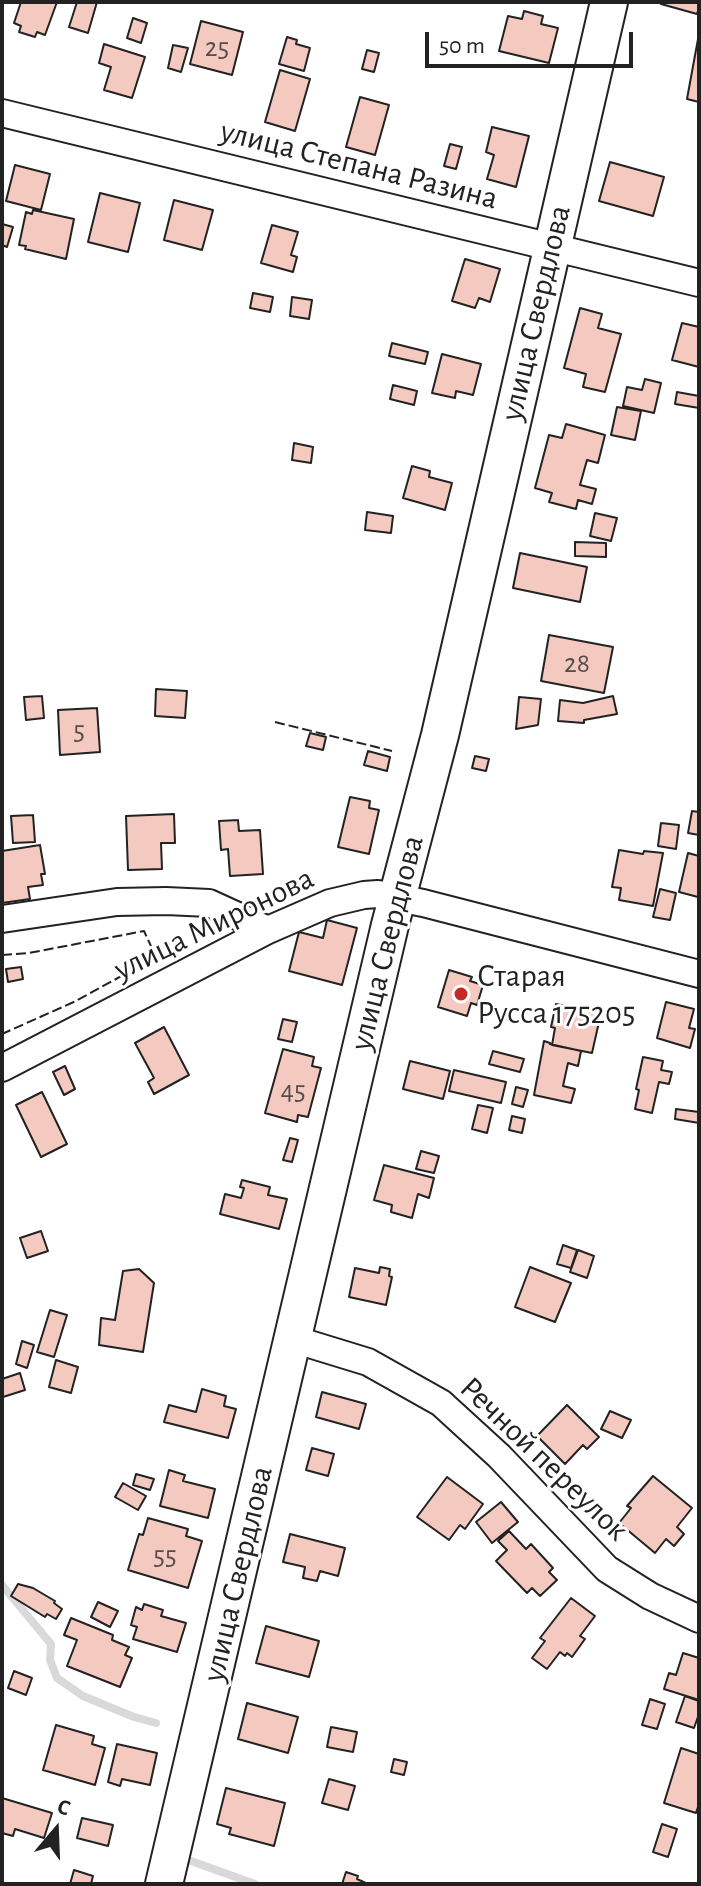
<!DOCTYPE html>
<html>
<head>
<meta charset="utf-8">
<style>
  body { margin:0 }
  #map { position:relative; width:701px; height:1886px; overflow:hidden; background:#fff; font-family:"Alegreya Sans",sans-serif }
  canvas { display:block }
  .frame { position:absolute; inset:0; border:4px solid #222; pointer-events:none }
  .north { position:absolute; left:16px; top:1790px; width:80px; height:80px; -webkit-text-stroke:6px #fff; paint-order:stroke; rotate:19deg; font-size:22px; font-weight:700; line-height:32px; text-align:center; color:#222 }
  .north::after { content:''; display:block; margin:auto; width:28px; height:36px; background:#222; clip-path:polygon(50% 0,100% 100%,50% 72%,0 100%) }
  .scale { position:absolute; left:425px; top:32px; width:208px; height:36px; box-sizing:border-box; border:4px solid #222; border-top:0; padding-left:10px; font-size:24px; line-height:28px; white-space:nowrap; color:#222; -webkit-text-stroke:6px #fff; paint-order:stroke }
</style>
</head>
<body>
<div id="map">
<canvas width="701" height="1886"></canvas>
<div class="frame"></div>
<div class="north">С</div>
<div class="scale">50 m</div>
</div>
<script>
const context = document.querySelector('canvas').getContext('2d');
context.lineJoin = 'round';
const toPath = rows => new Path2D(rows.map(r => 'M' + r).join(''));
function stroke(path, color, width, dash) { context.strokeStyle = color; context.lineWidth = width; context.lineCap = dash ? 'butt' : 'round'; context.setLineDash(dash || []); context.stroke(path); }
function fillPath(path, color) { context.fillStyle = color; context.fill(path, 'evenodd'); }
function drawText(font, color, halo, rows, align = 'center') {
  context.font = font + ' "Alegreya Sans",sans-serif'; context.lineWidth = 6; context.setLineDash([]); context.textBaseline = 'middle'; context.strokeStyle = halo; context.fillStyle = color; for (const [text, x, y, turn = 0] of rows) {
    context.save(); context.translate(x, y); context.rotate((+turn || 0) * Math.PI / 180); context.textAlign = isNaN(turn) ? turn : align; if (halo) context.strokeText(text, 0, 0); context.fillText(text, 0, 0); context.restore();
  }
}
const stream = toPath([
  [2,1585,51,1644,50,1660,57,1678,83,1696,134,1717,156,1723],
  [191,1861,255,1884]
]);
const building = toPath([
  [21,2,57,2,45,35,37,32,35,37,19,32,21,26,14,23,21,2],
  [77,2,97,2,88,33,69,27,77,2],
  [661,2,699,2,699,8,697,14,661,4,661,2],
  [524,11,543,16,541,24,558,28,549,63,499,51,508,16,522,19,524,11],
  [133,18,147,23,141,43,127,38,133,18],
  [201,21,243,32,232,75,190,64,201,21],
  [287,37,297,40,296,44,310,48,304,71,279,64,287,37],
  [698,39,699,39,699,102,687,99,698,39],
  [104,44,145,57,132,98,104,90,111,67,99,63,104,44],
  [173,45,188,48,181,72,168,68,173,45],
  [367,50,379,53,374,72,362,69,367,50],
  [280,70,310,79,295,131,265,122,280,70],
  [360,97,389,105,375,155,346,147,360,97],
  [492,127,529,136,516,187,487,179,494,155,486,152,492,127],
  [450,144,462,147,456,169,444,166,450,144],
  [610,162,664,177,653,216,599,201,610,162],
  [15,165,50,174,41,210,6,201,15,165],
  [100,193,140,203,128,252,88,242,100,193],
  [174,200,213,210,202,250,164,240,174,200],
  [33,210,74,219,66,259,25,249,26,246,19,245,26,212,32,214,33,210],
  [2,224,13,227,7,247,2,245,2,224],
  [272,225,298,232,291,255,297,257,293,272,261,263,272,225],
  [465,259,500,269,490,302,479,298,475,308,452,301,465,259],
  [253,293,273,297,270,312,250,308,253,293],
  [292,297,312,300,309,319,290,316,292,297],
  [580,308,602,314,598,328,621,334,605,392,583,387,586,374,564,368,580,308],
  [682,323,699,327,699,367,672,360,682,323],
  [392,343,428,352,425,364,389,356,392,343],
  [442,354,481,364,473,395,456,391,455,398,432,393,442,354],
  [645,379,661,383,654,413,623,406,627,387,642,390,645,379],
  [393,385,417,391,414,405,390,399,393,385],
  [677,392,699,396,699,408,675,404,677,392],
  [617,407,641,411,635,440,611,435,617,407],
  [566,424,605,435,598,463,587,460,580,485,596,489,592,504,578,500,576,509,549,502,552,493,535,488,549,435,562,438,566,424],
  [294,443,313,447,311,463,292,460,294,443],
  [412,466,430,471,429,477,452,483,445,510,403,498,412,466],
  [367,512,393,516,391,533,365,530,367,512],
  [595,513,617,518,611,541,590,536,595,513],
  [575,542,606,543,606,557,575,556,575,542],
  [520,553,587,567,580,602,513,588,520,553],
  [549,635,613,647,604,693,541,681,549,635],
  [156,689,187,691,185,718,155,716,156,689],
  [42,696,44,718,26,720,24,697,42,696],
  [613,696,617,714,584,720,584,723,558,721,560,700,583,703,613,696],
  [519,697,541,699,538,725,516,729,519,697],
  [97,708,100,752,60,755,58,710,97,708],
  [310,733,326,737,323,750,306,746,310,733],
  [368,751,390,757,387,771,364,765,368,751],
  [475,756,489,759,486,771,472,768,475,756],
  [350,797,370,801,369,808,379,810,369,854,338,847,350,797],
  [692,811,699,812,699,835,688,833,692,811],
  [174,814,175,843,161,843,162,869,128,870,126,816,174,814],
  [33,815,35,842,13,843,11,816,33,815],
  [238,820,239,831,260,830,263,874,230,876,228,849,221,850,219,821,238,820],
  [661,823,679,825,676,849,658,846,661,823],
  [40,845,45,874,41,874,43,885,28,887,30,899,2,903,2,851,40,845],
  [619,850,643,854,644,851,663,853,653,906,619,900,621,888,612,887,619,850],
  [688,853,699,856,698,897,679,892,688,853],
  [660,889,676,893,670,920,653,917,660,889],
  [327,920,357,928,342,985,289,971,299,932,323,938,327,920],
  [21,967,23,979,8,982,6,969,21,967],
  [449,970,472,977,470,981,483,985,477,1005,471,1003,467,1016,438,1007,449,970],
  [666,1002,694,1009,689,1028,695,1029,690,1048,657,1038,666,1002],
  [556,1004,601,1013,592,1053,552,1045,555,1028,551,1027,556,1004],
  [283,1019,297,1022,292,1042,278,1039,283,1019],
  [164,1027,189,1075,154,1094,148,1082,154,1078,135,1043,164,1027],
  [544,1041,550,1043,550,1044,581,1051,578,1066,568,1063,563,1086,575,1089,571,1103,534,1095,544,1041],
  [283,1049,314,1057,312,1066,321,1068,308,1117,298,1115,297,1122,265,1113,283,1049],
  [493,1051,524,1059,520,1072,489,1064,493,1051],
  [643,1057,663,1061,661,1070,672,1072,669,1084,659,1082,652,1113,635,1109,639,1090,636,1089,643,1057],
  [410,1061,450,1071,443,1099,403,1089,410,1061],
  [65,1066,75,1089,64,1095,53,1072,65,1066],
  [454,1070,506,1082,501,1103,449,1091,454,1070],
  [516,1087,528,1090,523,1107,512,1104,516,1087],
  [42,1092,67,1144,41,1157,16,1105,42,1092],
  [478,1105,493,1108,487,1133,472,1129,478,1105],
  [676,1109,699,1112,699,1123,675,1119,676,1109],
  [512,1116,525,1119,522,1133,509,1130,512,1116],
  [290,1138,298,1140,292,1162,283,1160,290,1138],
  [421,1151,439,1156,434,1173,416,1169,421,1151],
  [384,1165,434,1178,429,1198,418,1194,412,1218,391,1212,392,1205,374,1200,384,1165],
  [242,1180,270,1187,268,1195,287,1199,279,1229,220,1214,225,1194,241,1198,244,1188,240,1187,242,1180],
  [41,1231,48,1251,27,1258,20,1238,41,1231],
  [563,1245,577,1250,571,1268,557,1264,563,1245],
  [578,1250,594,1256,587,1278,570,1272,578,1250],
  [380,1267,390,1269,389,1276,392,1277,386,1305,349,1297,355,1268,379,1273,380,1267],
  [530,1267,571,1283,555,1322,515,1307,530,1267],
  [139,1269,154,1283,143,1352,99,1345,101,1318,115,1320,123,1271,139,1269],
  [50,1310,67,1315,54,1357,37,1352,50,1310],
  [22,1341,34,1345,27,1368,16,1364,22,1341],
  [56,1360,78,1367,71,1393,49,1387,56,1360],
  [20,1373,25,1390,3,1397,2,1379,20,1373],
  [202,1389,226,1396,224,1406,236,1409,228,1438,164,1422,169,1405,196,1412,202,1389],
  [322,1392,366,1404,359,1429,316,1417,322,1392],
  [567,1405,599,1437,587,1449,583,1445,565,1464,537,1436,567,1405],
  [610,1411,631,1420,622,1438,601,1429,610,1411],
  [312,1448,334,1454,328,1476,306,1470,312,1448],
  [169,1470,185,1475,183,1481,215,1489,208,1518,160,1506,169,1470],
  [136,1474,154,1479,150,1490,133,1485,136,1474],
  [653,1476,692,1508,677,1527,684,1534,674,1546,666,1539,655,1553,619,1523,631,1508,627,1506,653,1476],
  [447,1477,483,1504,465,1529,460,1525,449,1540,417,1517,447,1477],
  [123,1483,146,1496,138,1510,115,1497,123,1483],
  [501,1502,518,1522,492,1543,476,1522,501,1502],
  [148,1518,188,1529,186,1536,202,1541,188,1588,128,1570,139,1534,143,1535,148,1518],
  [509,1531,526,1549,531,1544,553,1568,549,1572,557,1580,540,1596,532,1588,527,1593,496,1561,507,1550,498,1541,509,1531],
  [290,1534,345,1548,338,1576,320,1571,317,1581,303,1578,305,1567,283,1562,290,1534],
  [18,1584,33,1588,55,1601,54,1603,62,1609,56,1619,47,1614,45,1617,11,1596,18,1584],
  [571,1598,595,1616,580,1636,585,1639,572,1657,567,1653,565,1656,560,1652,547,1669,532,1658,545,1641,540,1638,571,1598],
  [98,1602,118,1611,110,1627,91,1617,98,1602],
  [144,1604,163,1610,161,1616,186,1623,177,1652,133,1639,137,1627,131,1625,136,1607,142,1610,144,1604],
  [71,1618,113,1635,112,1640,129,1647,125,1655,132,1658,120,1687,67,1666,77,1640,64,1635,71,1618],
  [266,1626,319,1641,309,1677,256,1663,266,1626],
  [683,1653,699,1658,699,1700,664,1689,669,1673,676,1675,683,1653],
  [14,1671,32,1678,26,1695,8,1688,14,1671],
  [685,1696,699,1701,699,1714,694,1728,676,1722,685,1696],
  [650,1699,665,1704,657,1729,642,1725,650,1699],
  [247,1703,298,1717,288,1753,238,1739,247,1703],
  [56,1725,94,1736,92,1744,105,1748,95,1785,43,1770,56,1725],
  [331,1727,357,1732,353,1752,327,1747,331,1727],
  [117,1744,157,1753,150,1785,122,1779,120,1786,108,1782,117,1744],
  [681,1748,699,1754,699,1804,696,1813,664,1803,681,1748],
  [394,1759,407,1762,404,1775,391,1772,394,1759],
  [329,1779,355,1786,348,1810,322,1803,329,1779],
  [226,1788,285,1803,274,1846,229,1834,231,1828,217,1824,226,1788],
  [2,1798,52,1813,44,1838,15,1829,13,1836,2,1833,2,1798],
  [82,1818,113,1825,108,1846,77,1838,82,1818],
  [662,1824,677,1829,668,1857,653,1852,662,1824],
  [74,1870,93,1876,91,1884,70,1884,74,1870],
  [346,1872,358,1876,357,1879,368,1884,342,1884,346,1872]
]);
const street = toPath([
  [2,113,699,283],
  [2,919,117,902,166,901,209,903,268,930],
  [2,1068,268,930,330,903,364,895,378,894,423,903,699,974],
  [293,1339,368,1362,441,1403,499,1456,607,1569,650,1596,699,1619]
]);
const secondary = toPath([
  [164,1884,390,925,440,735,609,2]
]);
const fence = toPath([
  [275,722,392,751],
  [2,955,29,953,144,931,156,957,76,1001,2,1034]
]);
const markers = [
  [461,994,8,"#c62828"]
];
const numberNames = [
  ["25",217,48],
  ["28",577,664],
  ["5",79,731],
  ["45",293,1091],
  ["55",165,1556]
];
const streetNames = [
  ["улица Степана Разина",359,165,14],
  ["улица Свердлова",536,313,-77],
  ["улица Миронова",214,924,-26],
  ["улица Свердлова",387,943,-76],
  ["Речной переулок",544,1459,44],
  ["улица Свердлова",238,1574,-77]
];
const poiNames = [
  ["Старая",477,976],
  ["Русса 175205",477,1013]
];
stroke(stream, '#d9d9d9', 8);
fillPath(building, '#f3c9c0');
stroke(building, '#222', 2);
stroke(street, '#222', 30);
stroke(secondary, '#222', 40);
stroke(street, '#fff', 26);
stroke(secondary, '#fff', 36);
stroke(fence, '#222', 2, [10, 4]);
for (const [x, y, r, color] of markers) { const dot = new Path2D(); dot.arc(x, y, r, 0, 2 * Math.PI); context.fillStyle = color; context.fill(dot); stroke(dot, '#fff', 3); }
drawText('28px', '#564c4a', null, numberNames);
drawText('32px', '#222', '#fff', streetNames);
drawText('32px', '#222', '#fff', poiNames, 'left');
</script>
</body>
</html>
